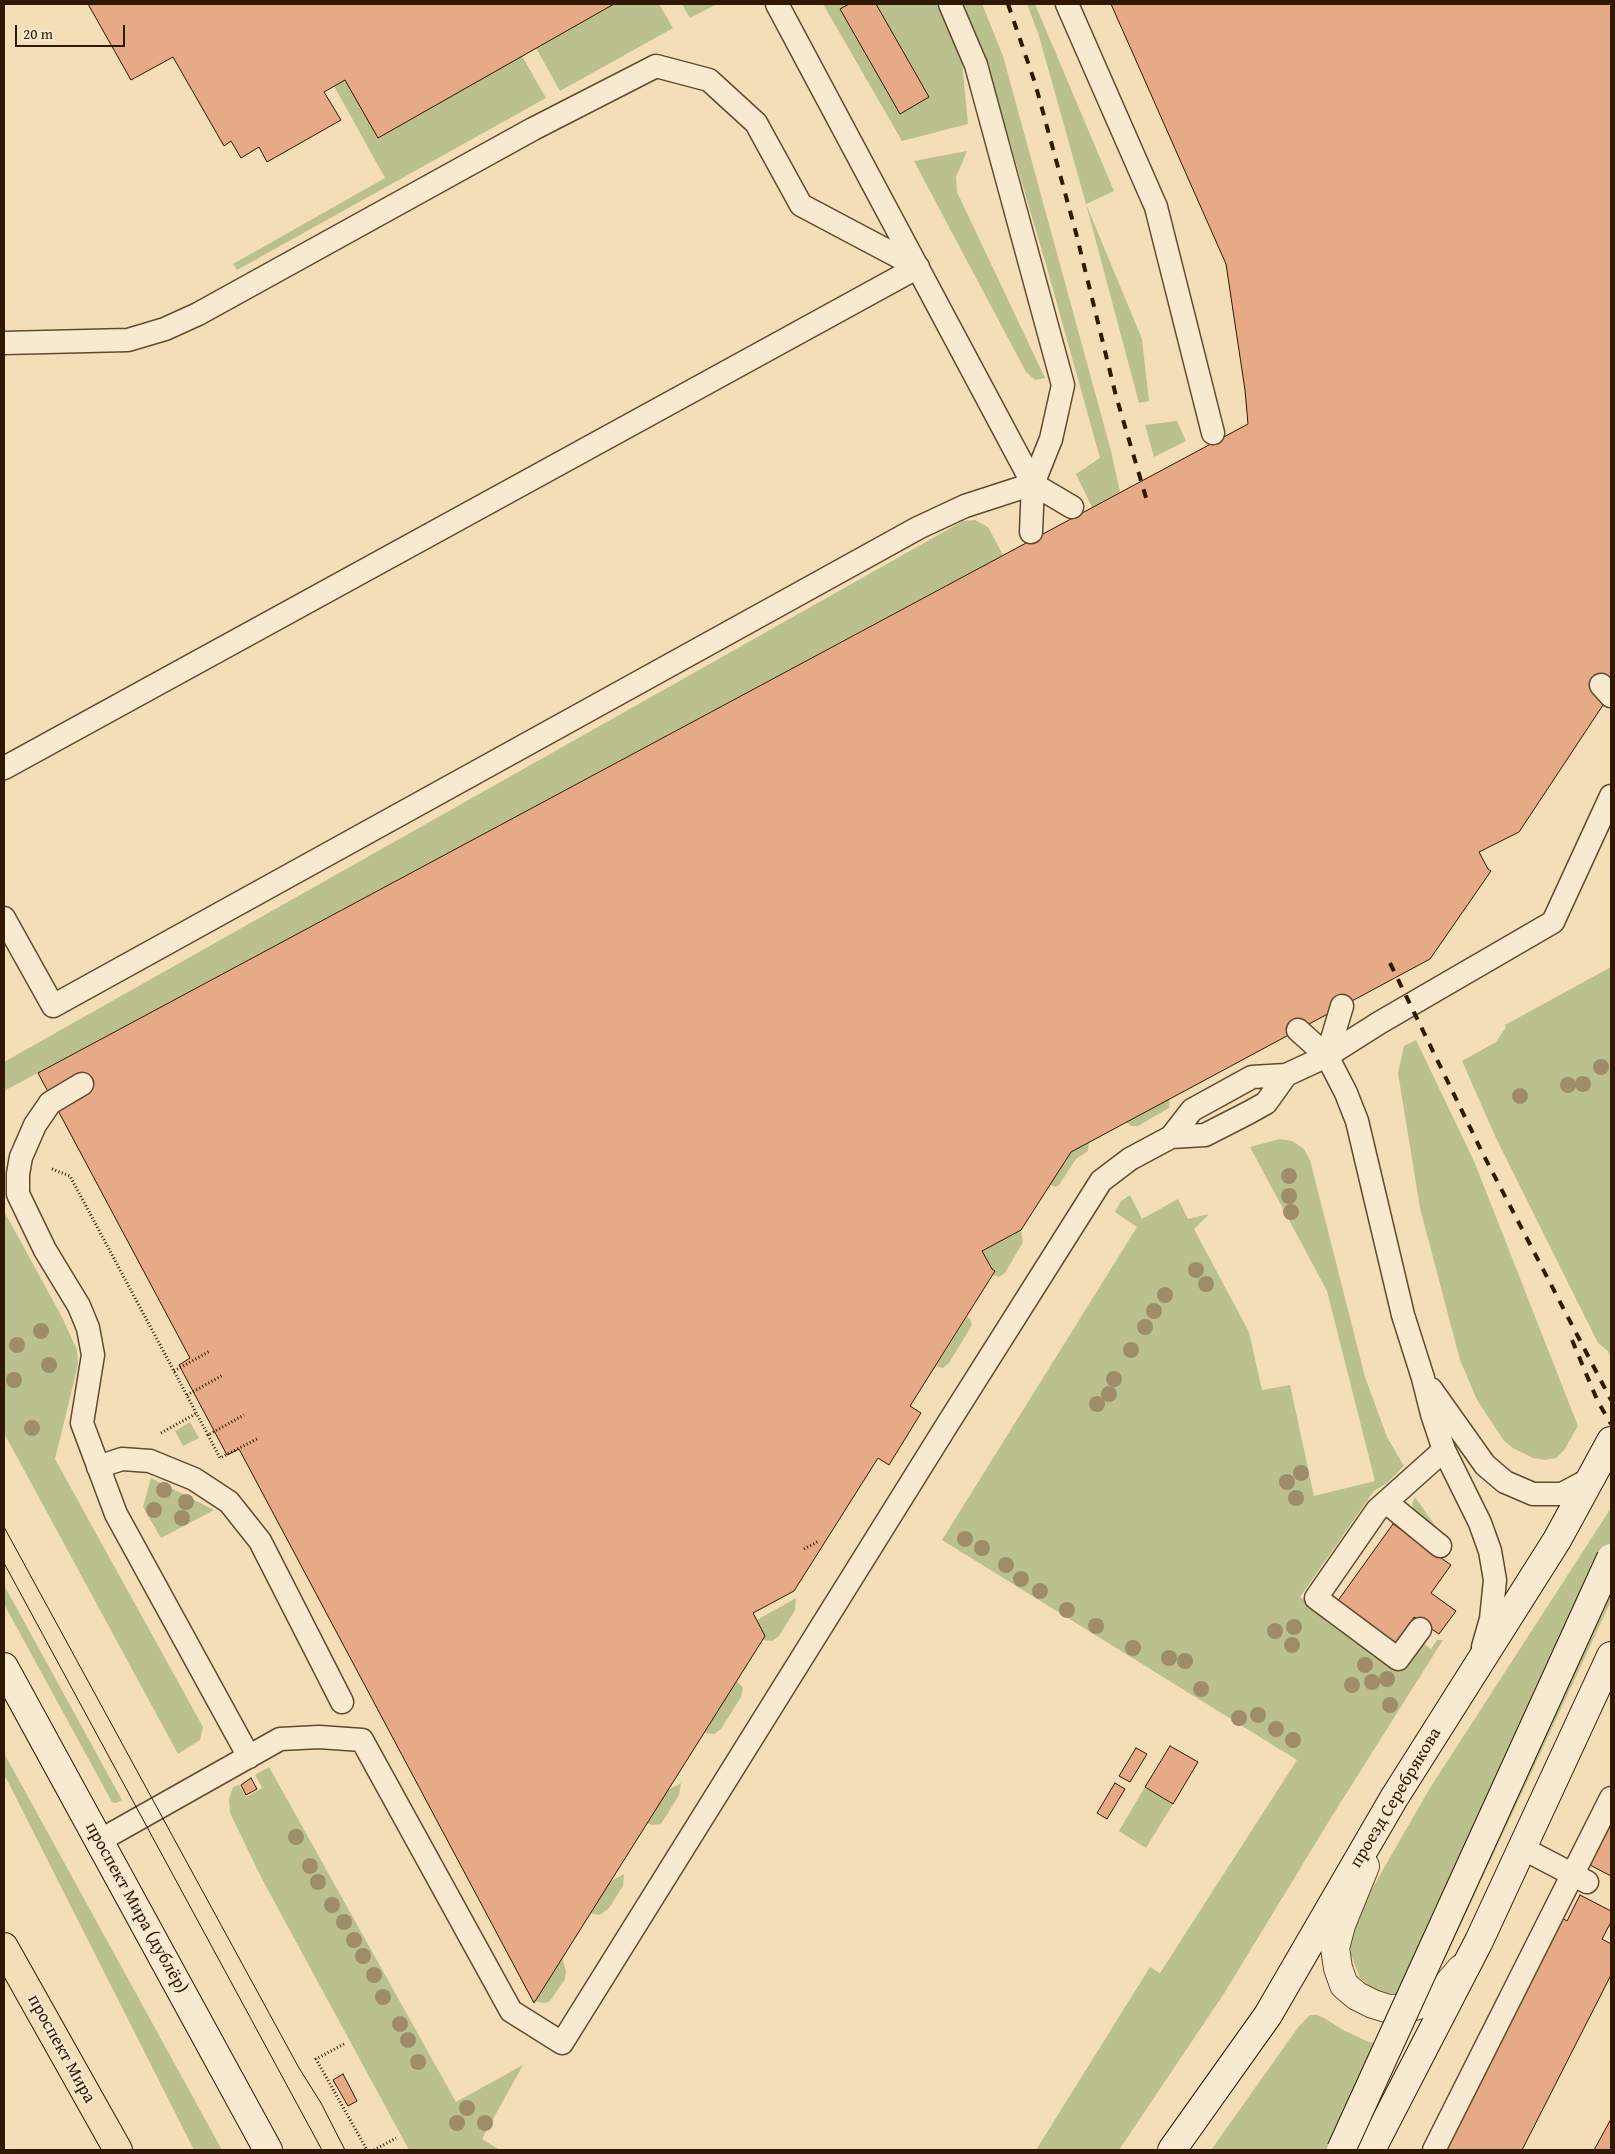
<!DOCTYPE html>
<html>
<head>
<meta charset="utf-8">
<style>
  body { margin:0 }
  #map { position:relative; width:1615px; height:2154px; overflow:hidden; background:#f4deb7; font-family:"Gentium Book Plus",serif }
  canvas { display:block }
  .frame { position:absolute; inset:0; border:5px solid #301800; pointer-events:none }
  .scale { position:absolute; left:15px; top:25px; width:110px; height:22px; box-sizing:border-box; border:2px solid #301800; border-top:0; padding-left:6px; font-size:15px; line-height:18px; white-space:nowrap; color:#301800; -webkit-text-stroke:4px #f8ead0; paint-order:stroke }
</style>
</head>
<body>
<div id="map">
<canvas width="1615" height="2154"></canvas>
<div class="frame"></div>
<div class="scale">20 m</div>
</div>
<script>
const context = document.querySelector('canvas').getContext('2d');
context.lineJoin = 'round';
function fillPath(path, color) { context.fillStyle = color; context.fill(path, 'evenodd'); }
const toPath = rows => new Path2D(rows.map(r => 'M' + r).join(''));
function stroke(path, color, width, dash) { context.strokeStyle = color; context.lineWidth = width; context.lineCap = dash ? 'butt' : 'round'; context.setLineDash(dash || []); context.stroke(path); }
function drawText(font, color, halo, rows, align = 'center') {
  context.font = font + ' "Gentium Book Plus",serif'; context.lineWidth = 4; context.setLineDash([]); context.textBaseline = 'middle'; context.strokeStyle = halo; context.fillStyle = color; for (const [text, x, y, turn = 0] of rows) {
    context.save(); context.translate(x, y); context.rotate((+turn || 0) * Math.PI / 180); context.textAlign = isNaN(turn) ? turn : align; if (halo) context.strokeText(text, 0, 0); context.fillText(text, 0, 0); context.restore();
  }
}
const green = toPath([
  [614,4,659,4,673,28,560,91,536,48],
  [682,4,717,4,690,18],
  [823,4,937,4,962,62,968,124,902,141],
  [963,4,982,4,1003,56,1111,451,1120,492,1092,507,1076,474,1100,458,1047,268,986,61],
  [1027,4,1035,4,1114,191,1086,204,1142,339,1149,401,1139,403,1086,204,1039,36],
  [522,56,546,98,237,270,233,264,385,178,334,86,345,80],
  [967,151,956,177,957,192,1045,378,1035,380,1026,372,914,161],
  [1177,421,1186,441,1154,457,1145,425],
  [975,520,988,527,1003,555,4,1091,4,1062,963,521],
  [1611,967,1611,1359,1608,1351,1598,1343,1496,1138,1462,1061,1496,1042,1506,1027,1505,1025],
  [1416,1040,1474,1161,1578,1426,1564,1450,1556,1458,1545,1460,1533,1458,1513,1448,1504,1441,1477,1400,1460,1360,1420,1208,1398,1073,1404,1046],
  [1170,1098,1169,1108,1138,1126,1131,1126,1126,1122],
  [1280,1139,1292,1141,1304,1149,1310,1160,1365,1377,1387,1437,1404,1466,1387,1483,1374,1491,1300,1597,1399,1670,1420,1641,1431,1649,1437,1640,1443,1640,1329,1821,1225,1992,1119,2150,1036,2150,1150,1967,1160,1973,1297,1760,942,1540,1137,1227,1115,1212,1121,1201,1130,1195,1142,1219,1178,1199,1188,1219,1209,1214,1194,1229,1249,1332,1262,1390,1290,1385,1314,1496,1375,1481,1327,1291,1250,1147],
  [1089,1142,1088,1151,1076,1159,1059,1185,1056,1187,1050,1185,1071,1152],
  [4,1211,62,1317,77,1350,78,1365,55,1459,203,1727,200,1740,178,1754,4,1433],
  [1021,1230,1023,1242,1005,1273,999,1277,993,1275,995,1271,992,1269,982,1251],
  [967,1317,970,1319,972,1325,949,1363,943,1368,936,1366],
  [190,1422,199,1438,183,1446,175,1431],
  [151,1478,214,1510,161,1538,143,1507],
  [1415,1497,1448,1544,1452,1551,1413,1508,1412,1504],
  [1611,1508,1611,1601,1443,1963,1433,1977,1404,1993,1388,1993,1372,1988,1360,1978,1351,1955,1350,1937,1358,1913,1430,1788],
  [4,1585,122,1800,116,1803,112,1802,4,1604],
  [796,1598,795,1610,779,1636,772,1641,763,1640,765,1636,762,1634,757,1620],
  [737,1681,743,1688,741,1697,721,1729,714,1734,704,1733,710,1725,706,1723,731,1682,735,1685],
  [4,1753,222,2150,194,2150,4,1774],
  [269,1767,456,2102,523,2065,482,2139,500,2150,409,2150,262,1879,230,1813,229,1799,233,1787,239,1785,246,1797,262,1788,255,1775],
  [681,1783,679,1795,661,1824,652,1825,647,1823,650,1819,642,1804],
  [1145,1787,1173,1804,1146,1848,1119,1831],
  [624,1874,623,1886,609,1908,600,1915,590,1913,585,1895],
  [562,1958,566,1971,565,1979,550,2001,544,2003,535,2001],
  [1310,2015,1317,2015,1324,2018,1345,2031,1369,2042,1398,2044,1345,2150,1211,2150,1299,2026]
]);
const building = toPath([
  [88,4,614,4,378,138,345,80,324,92,341,120,267,162,259,147,241,158,231,141,224,146,173,57,131,80,88,4],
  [849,4,876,4,929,97,900,114,840,9,849,4],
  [1111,4,1611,4,1611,693,1519,832,1479,852,1488,869,1491,871,1430,959,1071,1152,1021,1230,982,1251,992,1269,995,1271,910,1406,921,1413,889,1465,878,1458,794,1591,753,1613,765,1636,534,2003,239,1449,227,1455,179,1365,190,1358,38,1073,1248,424,1245,390,1226,264,1111,4],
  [1393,1524,1451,1565,1431,1593,1456,1611,1439,1634,1414,1617,1395,1644,1337,1602,1393,1524],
  [1170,1746,1198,1762,1173,1804,1145,1787,1170,1746],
  [1136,1748,1147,1754,1130,1782,1119,1776,1136,1748],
  [251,1778,257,1789,246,1795,241,1785,251,1778],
  [1115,1783,1125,1789,1107,1819,1097,1813,1115,1783],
  [1611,1818,1611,1876,1588,1864,1611,1818],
  [1580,1895,1611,1911,1611,1922,1602,1939,1611,1944,1611,1975,1522,2150,1443,2150,1559,1916,1567,1921,1580,1895],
  [343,2074,357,2101,348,2106,333,2080,343,2074],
  [1611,2119,1611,2150,1594,2150,1611,2119]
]);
const path = toPath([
  [52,1169,70,1176,208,1435,244,1415],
  [174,1371,210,1351],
  [187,1395,223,1375],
  [161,1433,197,1413],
  [208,1435,220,1458,257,1439],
  [804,1549,819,1541],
  [344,2044,316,2059,367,2150],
  [374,2150,396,2138]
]);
const lane = toPath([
  [777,4,1033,484,1072,507],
  [950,4,976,65,1063,385,1051,439,1033,484,1031,532],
  [1067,4,1156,207,1213,433],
  [4,343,128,340,165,329,198,314,533,129,656,66,709,80,756,123,801,205,918,267],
  [1601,685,1611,696],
  [4,768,918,267],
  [4,918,53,1006,918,528,965,506,1033,484],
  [1298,1030,1327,1056,1346,1093,1357,1121,1403,1315,1423,1378,1432,1414,1444,1450,1480,1523,1490,1551,1495,1580,1491,1619,1483,1647],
  [1327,1056,1342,1006],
  [82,1084,50,1103,35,1125,21,1157,18,1174,18,1194,45,1250,79,1306,88,1328,93,1355,82,1423,116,1514,249,1757],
  [1171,1137,1205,1135,1248,1113,1266,1103,1286,1075],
  [1431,1389,1485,1465,1505,1482,1533,1494,1562,1494,1592,1478],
  [98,1467,122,1459,150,1461,194,1479,229,1502,260,1541,342,1702],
  [1386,1502,1440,1546],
  [1420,1629,1398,1659,1316,1598,1377,1510,1444,1450],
  [99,1841,280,1739,319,1737,362,1740,511,2011,562,2043,947,1425,1101,1181,1130,1159,1171,1137,1192,1110,1252,1077,1286,1075,1327,1056,1379,1023,1553,922,1611,796],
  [1522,1848,1587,1882],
  [1434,2150,1611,1798]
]);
const street = toPath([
  [1365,1866,1341,1925,1335,1948,1338,1968,1344,1985,1357,1996,1373,2004,1389,2009,1407,2008,1422,2004,1442,1991,1461,1969]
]);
const secondary = toPath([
  [4,1667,268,2150],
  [1172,2150,1268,2015,1394,1798,1557,1540,1611,1441],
  [1371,2150,1479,1941,1611,1656]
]);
const primary = toPath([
  [4,1947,118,2150]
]);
const tram = toPath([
  [4,1527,299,2068,321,2103,345,2150],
  [4,1563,322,2150]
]);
const rail = toPath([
  [1008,4,1035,83,1076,233,1116,396,1147,501],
  [1390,963,1482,1152,1611,1400],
  [1572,1340,1598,1402,1611,1424]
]);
const secondaryBridge = toPath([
  [1341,2150,1611,1558]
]);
const trees = [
  [1601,1067],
  [1583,1084],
  [1568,1085],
  [1520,1096],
  [1289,1176],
  [1289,1196],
  [1291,1212],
  [1196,1270],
  [1206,1284],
  [1165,1295],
  [1154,1311],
  [1145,1327],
  [41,1331],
  [17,1345],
  [1131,1350],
  [49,1365],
  [1114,1379],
  [14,1380],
  [1109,1394],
  [1097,1404],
  [32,1428],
  [1301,1473],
  [1287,1482],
  [164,1490],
  [1296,1498],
  [186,1502],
  [154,1510],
  [182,1518],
  [965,1539],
  [982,1548],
  [1006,1565],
  [1021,1579],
  [1040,1591],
  [1067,1610],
  [1096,1626],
  [1294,1627],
  [1275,1631],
  [1292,1645],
  [1133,1648],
  [1169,1658],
  [1185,1661],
  [1365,1665],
  [1387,1679],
  [1372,1682],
  [1352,1685],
  [1201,1689],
  [1390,1705],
  [1258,1715],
  [1239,1718],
  [1276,1729],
  [1293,1740],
  [296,1837],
  [310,1866],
  [318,1882],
  [332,1905],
  [344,1922],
  [354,1940],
  [363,1956],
  [374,1975],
  [383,1997],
  [400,2024],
  [408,2040],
  [418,2062],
  [467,2108],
  [457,2123],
  [485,2123]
];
const streetNames = [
  ["проезд Серебрякова",1396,1798,-59],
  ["проспект Мира (дублёр)",136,1908,61],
  ["проспект Мира",61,2049,61]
];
fillPath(green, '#bac18f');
fillPath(building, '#e7aa87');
stroke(building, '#301800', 1);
stroke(lane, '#614a2e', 25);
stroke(street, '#614a2e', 30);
stroke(secondary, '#301800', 30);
stroke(primary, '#301800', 30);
stroke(path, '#301800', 3, [1, 2.5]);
stroke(lane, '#f8ead0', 22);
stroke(street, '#f8ead0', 28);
stroke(secondary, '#f8ead0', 28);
stroke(primary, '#f4deb7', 28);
stroke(tram, '#301800', 1);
stroke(rail, '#301800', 4, [9, 9]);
stroke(secondaryBridge, '#301800', 30, []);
stroke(secondaryBridge, '#f8ead0', 28);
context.fillStyle = '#9f8d6a';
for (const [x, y] of trees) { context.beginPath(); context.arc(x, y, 8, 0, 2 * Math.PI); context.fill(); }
drawText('18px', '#301800', '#f8ead0', streetNames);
</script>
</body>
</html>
